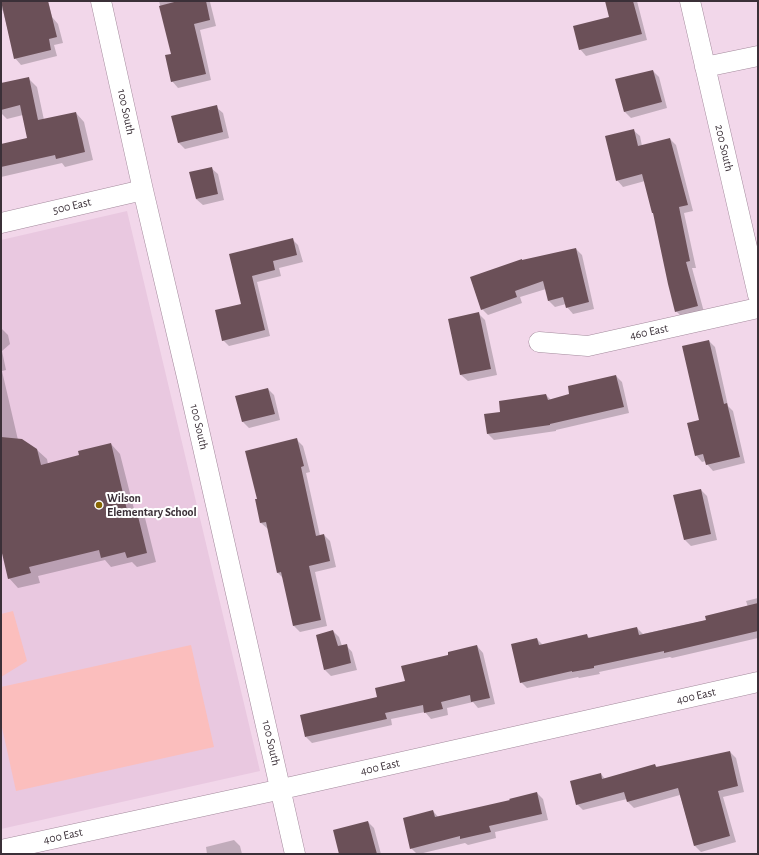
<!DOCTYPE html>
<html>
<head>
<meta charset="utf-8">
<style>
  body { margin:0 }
  #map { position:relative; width:759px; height:855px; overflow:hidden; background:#f2d7ea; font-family:"Alegreya Sans",sans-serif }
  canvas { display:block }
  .frame { position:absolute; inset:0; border:2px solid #3b3038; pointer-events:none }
</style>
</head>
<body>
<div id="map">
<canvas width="759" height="855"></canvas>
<div class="frame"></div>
</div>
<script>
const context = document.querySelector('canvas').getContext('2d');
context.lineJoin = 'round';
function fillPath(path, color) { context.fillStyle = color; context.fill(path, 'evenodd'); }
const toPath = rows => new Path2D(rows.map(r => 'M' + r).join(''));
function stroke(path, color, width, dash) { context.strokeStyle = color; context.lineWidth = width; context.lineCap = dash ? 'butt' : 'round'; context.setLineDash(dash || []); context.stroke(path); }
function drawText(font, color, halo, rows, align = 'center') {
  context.font = font + ' "Alegreya Sans",sans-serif'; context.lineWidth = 4; context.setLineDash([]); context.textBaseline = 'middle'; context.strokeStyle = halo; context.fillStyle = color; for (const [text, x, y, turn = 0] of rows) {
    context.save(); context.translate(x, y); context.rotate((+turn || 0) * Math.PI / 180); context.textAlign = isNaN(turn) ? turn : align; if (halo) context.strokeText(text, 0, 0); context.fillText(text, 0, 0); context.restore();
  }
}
const built = toPath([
  [127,211,260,771,1,829,1,240]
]);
const green = toPath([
  [13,611,27,661,1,677,1,614],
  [191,645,214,747,16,791,1,723,1,687]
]);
const shadow = toPath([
  [1,1,48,1,52,17,58,24,63,43,54,45,57,56,21,65,15,58,3,11,1,9],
  [159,1,210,2,216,26,200,30,211,80,178,88,172,81,172,54],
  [606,1,637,1,647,40,586,56,580,49,610,18],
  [653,71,659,77,667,108,631,118,625,112,616,80],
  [28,78,37,87,44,120,76,113,84,122,93,160,65,167,62,163,1,177,1,145,28,139,23,115,7,119,1,113,1,84],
  [216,107,223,113,229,138,185,149,178,142],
  [633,130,640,136,642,146,670,139,676,145,693,211,684,213,696,268,692,268,704,312,683,318,676,311,654,214,653,213,645,181,623,187,617,180],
  [211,168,218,174,224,200,203,205,196,199],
  [292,239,298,245,303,262,279,268,281,276,257,282,270,336,229,346,223,340,242,305,230,255],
  [576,249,582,255,594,309,573,314,567,307,566,304,555,307,548,300,546,289,520,297,522,303,488,315,482,309],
  [479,314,485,320,497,375,468,381,461,375,449,320],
  [1,328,8,335,10,344,2,351,6,370,2,371,18,440,37,450,47,459,48,464,81,456,111,444,120,454,134,509,136,509,145,518,156,562,137,567,132,562,111,567,105,560,38,576,40,583,18,588,9,578,1,545],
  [709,341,715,347,728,406,733,411,745,463,713,471,707,464,706,461,702,462,696,455],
  [616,376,622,382,629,413,556,430,556,431,494,440,488,434,501,412,546,395,551,400,571,395],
  [268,389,274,395,280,420,249,428,243,422,236,397],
  [297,440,303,446,310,472,306,473,320,536,324,535,330,541,336,567,315,572,327,626,300,632,294,626,283,578,278,573,268,529,261,523,258,500],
  [701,490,707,496,717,540,691,546,685,540,674,496],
  [758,598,758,638,672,658,670,657,599,672,600,674,579,678,578,677,527,688,521,682,537,639,543,645,587,635,590,639,637,628,643,634,707,620,748,607,746,601],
  [333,631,339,637,342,646,346,645,352,652,357,670,331,676,325,670],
  [477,646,483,653,495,704,478,708,473,702,447,708,448,715,431,719,425,712,391,719,392,725,312,743,306,737,378,698,450,656],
  [730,752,736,758,744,792,723,797,736,842,701,852,695,846,680,795,634,808,628,802,627,799,583,810,577,804,601,774,605,779,655,765,658,768],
  [537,793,543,799,548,820,495,832,496,838,468,845,465,843,419,854,417,854,411,848,433,811,439,818,511,801],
  [368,822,374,828,381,854,340,854],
  [234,840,240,846,242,854,207,854,206,847]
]);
const building = toPath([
  [1,1,48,1,57,37,49,39,51,50,14,59],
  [178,1,206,1,210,20,194,24,206,74,171,82,165,55,171,54,159,6],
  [605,1,633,1,642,34,579,50,573,26,609,17],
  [653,70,662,102,624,112,615,79],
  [29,77,38,120,76,112,85,152,56,159,55,155,1,167,1,144,27,138,20,105,1,110,1,83],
  [217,105,223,132,178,143,171,116],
  [634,129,638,146,670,138,688,205,679,207,690,261,686,262,698,306,675,312,668,284,653,213,652,213,642,174,616,181,605,136],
  [212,167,218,194,196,199,189,172],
  [293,238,297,255,273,261,275,270,252,276,265,330,222,341,215,310,241,304,229,254],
  [576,248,589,302,566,308,563,297,548,301,543,281,515,291,517,297,481,310,470,277,522,259,522,260],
  [479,312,491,369,460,375,448,319],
  [709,340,724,404,727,403,740,457,706,465,703,454,695,456,687,423,699,420,682,346],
  [616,375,624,407,550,424,550,425,487,434,484,414,500,412,499,401,546,394,548,400,569,394,568,386],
  [268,388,275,414,242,422,235,396],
  [1,437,22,439,37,449,41,465,79,455,78,451,111,443,127,510,136,508,147,553,127,558,125,552,101,558,99,550,29,567,31,573,8,579,1,549],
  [297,438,304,466,301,467,316,536,324,534,330,561,309,566,321,620,293,626,281,572,277,573,266,522,260,523,255,499,257,499,245,451],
  [701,489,711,534,684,540,673,495],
  [758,603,758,631,664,653,664,651,594,666,594,668,572,672,572,671,520,683,511,644,537,638,539,645,587,634,588,638,637,627,639,635,706,620,705,616],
  [333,630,338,646,347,644,351,663,324,670,316,635],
  [477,645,490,698,471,702,470,695,441,702,443,709,424,713,423,705,385,713,387,719,305,737,300,715,377,697,375,688,405,681,401,666,448,655,448,652],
  [730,751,738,786,718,791,730,836,694,846,678,788,627,802,624,792,576,805,570,781,601,773,602,779,655,764,656,767],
  [537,792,542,814,489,826,491,832,460,839,460,836,410,849,403,818,433,810,435,817,510,800,509,799],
  [368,821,377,854,339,854,333,830]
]);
const minor = toPath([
  [101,1,143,190,187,377,295,854],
  [690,1,758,295],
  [705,67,758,56],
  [1,223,143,190],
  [539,342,588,346,758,308],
  [1,850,282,789,758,682]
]);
const markers = [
  [99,505,4,"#876703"]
];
const streetNames = [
  ["100 South",126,112,78],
  ["200 South",724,148,77],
  ["500 East",72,206,-13],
  ["460 East",649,332,-12],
  ["100 South",199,427,77],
  ["400 East",696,696,-13],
  ["100 South",271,743,77],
  ["400 East",380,767,-13],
  ["400 East",63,836,-12]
];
const poiNames = [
  ["Wilson",107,498],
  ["Elementary School",107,512]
];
fillPath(built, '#e9c8e0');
fillPath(green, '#fbbebd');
fillPath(shadow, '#0003');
fillPath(building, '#6b5058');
stroke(minor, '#a38a9c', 21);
stroke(minor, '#fff', 20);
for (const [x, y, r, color] of markers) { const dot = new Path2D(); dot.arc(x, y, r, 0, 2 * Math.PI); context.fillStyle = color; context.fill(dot); stroke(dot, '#fff', 1.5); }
drawText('12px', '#3b3038', '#fff', streetNames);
drawText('bold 12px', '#3b3038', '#fff', poiNames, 'left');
</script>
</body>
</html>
